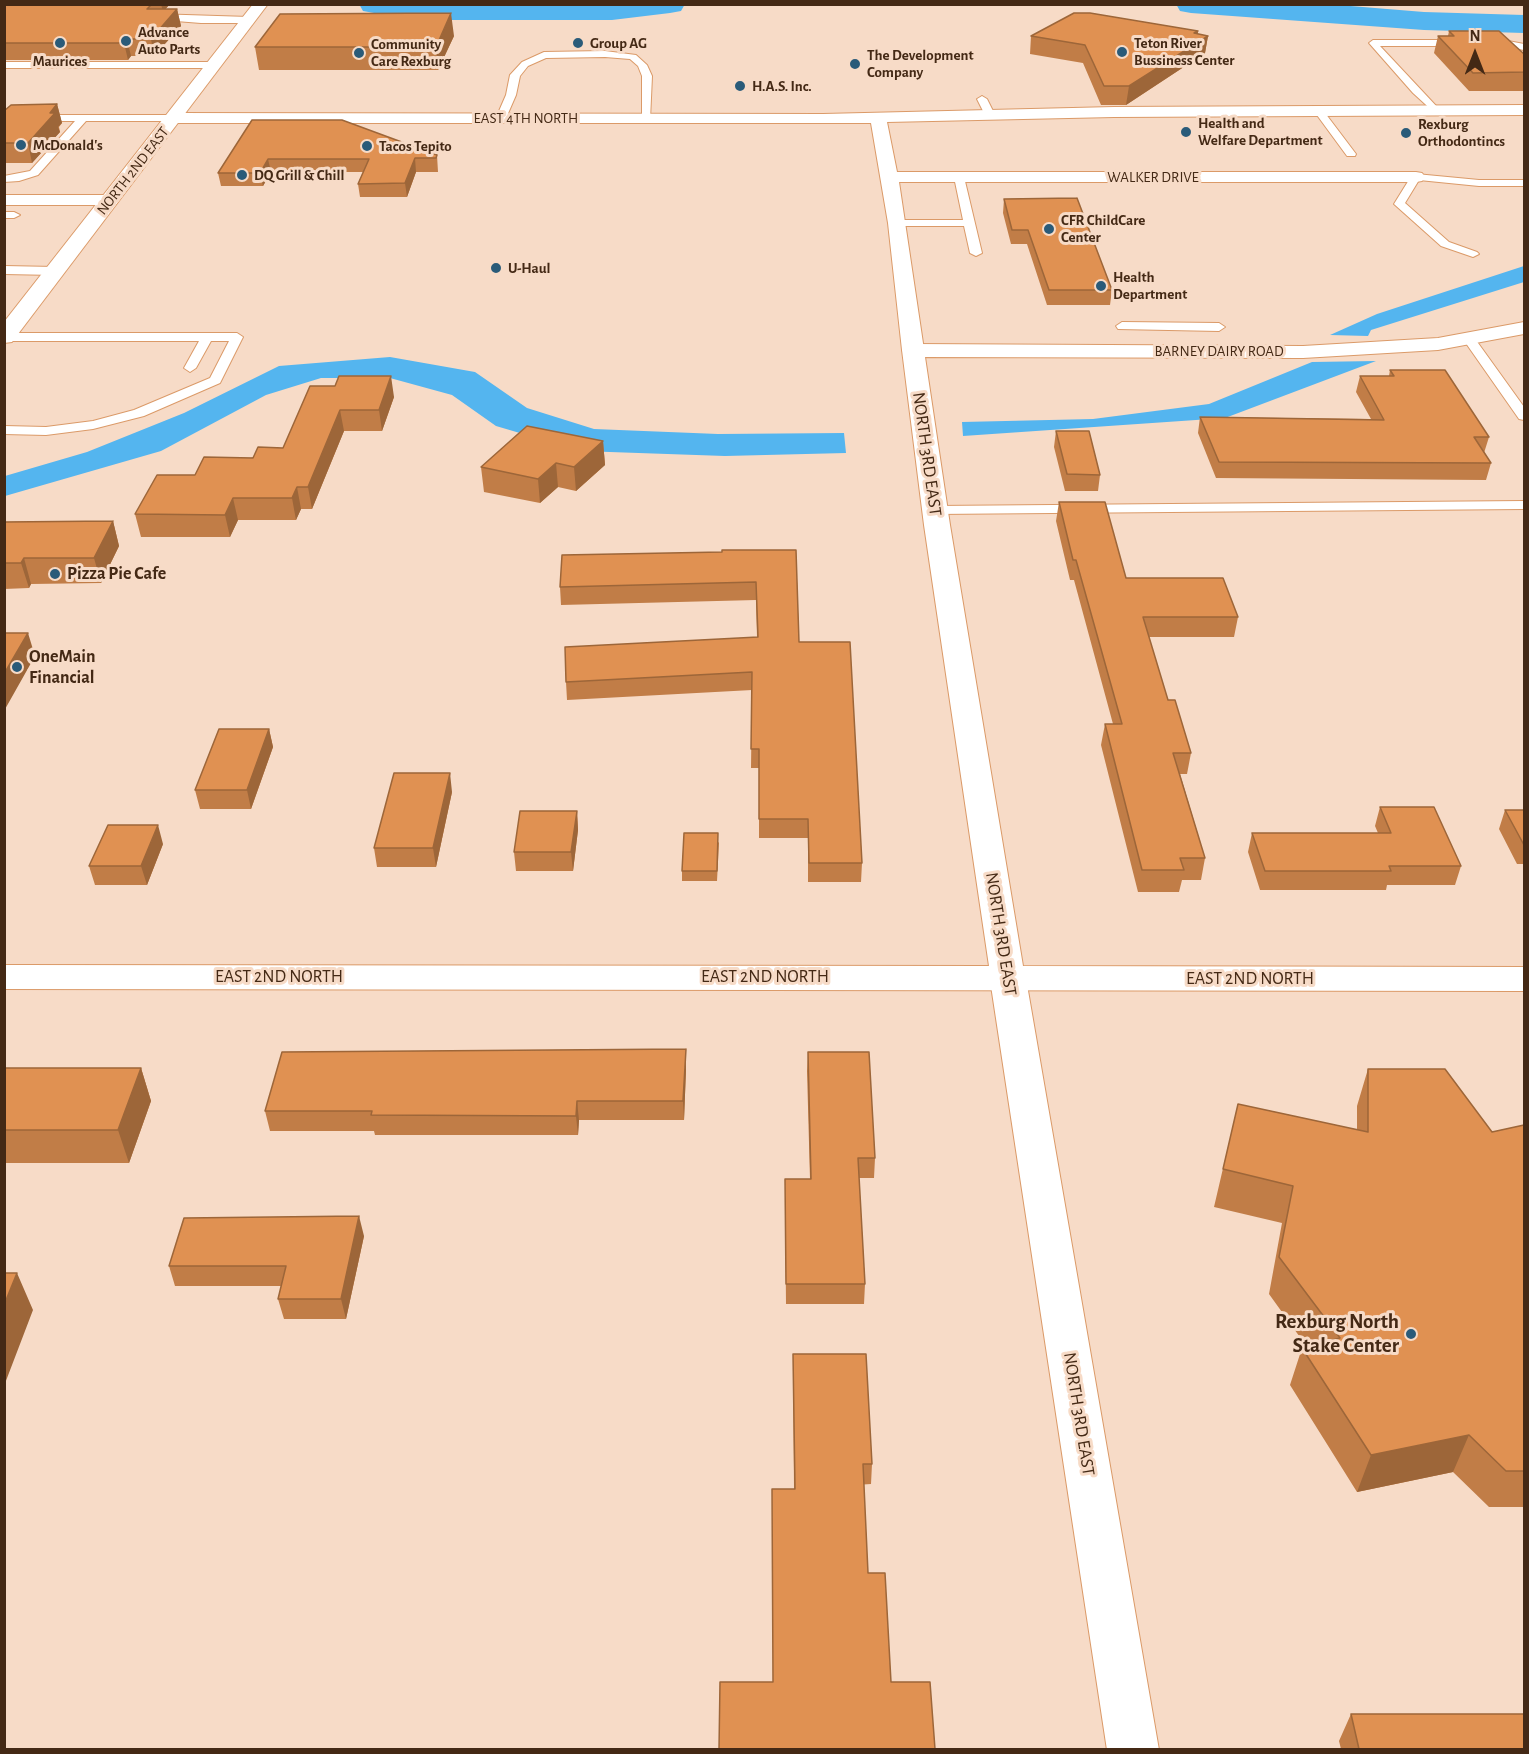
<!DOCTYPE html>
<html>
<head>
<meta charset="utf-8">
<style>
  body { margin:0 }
  #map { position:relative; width:1529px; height:1754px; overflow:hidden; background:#f7dbc7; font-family:"Alegreya Sans",sans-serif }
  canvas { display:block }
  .frame { position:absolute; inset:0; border:6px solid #442915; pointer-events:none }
  .north { position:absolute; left:1445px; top:24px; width:60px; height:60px; -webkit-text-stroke:4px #f7dbc7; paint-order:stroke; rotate:0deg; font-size:16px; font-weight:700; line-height:24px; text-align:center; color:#442915 }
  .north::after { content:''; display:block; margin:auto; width:21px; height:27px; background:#442915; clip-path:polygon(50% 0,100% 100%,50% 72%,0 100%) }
</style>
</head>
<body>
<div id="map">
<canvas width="1529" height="1754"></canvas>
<div class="frame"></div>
<div class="north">N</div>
</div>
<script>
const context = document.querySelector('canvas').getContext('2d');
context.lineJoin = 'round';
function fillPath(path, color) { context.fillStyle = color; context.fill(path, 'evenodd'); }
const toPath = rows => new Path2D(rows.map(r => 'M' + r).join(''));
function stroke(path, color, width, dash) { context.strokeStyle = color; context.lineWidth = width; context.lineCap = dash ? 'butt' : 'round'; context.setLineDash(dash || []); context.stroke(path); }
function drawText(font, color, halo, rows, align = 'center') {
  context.font = font + ' "Alegreya Sans",sans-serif'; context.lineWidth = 6; context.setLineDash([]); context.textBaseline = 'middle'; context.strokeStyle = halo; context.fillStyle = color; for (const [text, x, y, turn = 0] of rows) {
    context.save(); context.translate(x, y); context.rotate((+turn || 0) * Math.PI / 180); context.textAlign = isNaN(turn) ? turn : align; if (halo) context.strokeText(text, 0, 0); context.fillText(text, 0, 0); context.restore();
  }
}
const water = toPath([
  [1524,266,1524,282,1371,330,1368,336,1330,335,1377,314],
  [390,357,475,372,527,408,594,429,718,434,844,433,846,453,725,456,581,451,496,426,452,395,390,378,321,378,266,395,161,451,5,496,5,476,87,452,184,413,279,366],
  [1376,361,1225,418,963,436,962,422,1093,419,1209,404,1312,362]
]);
const river = toPath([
  [359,4,685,4,681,11,670,13,612,20,444,20,374,13,363,11,359,4],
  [1176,4,1326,4,1424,12,1524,15,1524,33,1424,30,1191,13,1180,11,1176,4]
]);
const lane = toPath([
  [154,14,249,17,253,20,249,23,201,23,151,19,150,17,154,14],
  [1503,40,1524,44,1524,50,1503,46,1380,46,1439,109,1439,113,1436,114,1413,93,1369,43,1373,40,1503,40],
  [605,51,636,55,647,65,652,76,650,120,642,118,642,76,638,66,630,59,605,57,546,58,528,66,520,76,516,95,506,118,501,121,496,118,506,95,510,75,522,62,544,52,605,51],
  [4,62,214,62,219,65,214,68,4,68,4,62],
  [982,96,987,99,995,115,993,117,985,115,977,99,982,96],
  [1316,109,1322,109,1356,154,1355,156,1347,156,1314,111,1316,109],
  [4,115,173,115,178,118,173,121,86,121,38,175,19,181,4,182,4,176,30,171,75,121,4,121,4,115],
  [959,174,964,177,982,253,976,256,970,253,964,226,897,226,891,223,897,220,963,220,954,177,959,174],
  [1416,174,1479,180,1524,180,1524,186,1479,186,1419,180,1405,203,1449,242,1477,252,1479,254,1473,257,1441,246,1394,204,1412,175,1416,174],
  [4,212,14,212,20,215,14,218,4,218,4,212],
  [4,266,55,267,61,271,55,275,4,274,4,266],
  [1122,322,1219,323,1225,327,1219,331,1118,329,1116,326,1122,322],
  [4,333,237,333,243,337,220,383,144,416,93,429,46,435,4,434,4,426,46,427,93,421,134,410,210,378,229,341,211,341,196,368,190,372,184,368,199,341,4,341,4,333],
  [1469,335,1473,336,1524,407,1524,420,1519,419,1463,339,1469,335],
  [1524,501,1524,509,935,514,928,510,935,506,1524,501]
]);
const street = toPath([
  [1524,105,1524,115,1114,117,887,122,897,172,1416,172,1422,173,1425,177,1422,181,1416,182,899,182,924,350,921,355,913,356,905,355,902,350,888,223,871,123,173,123,165,118,173,113,823,114,1114,107,1524,105],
  [4,195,110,195,116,196,119,200,116,204,110,205,4,205,4,195],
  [1008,967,1020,970,1026,979,1159,1750,1107,1750,990,979,996,970,1008,967]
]);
const secondary = toPath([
  [1524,322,1524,334,1438,350,1303,358,925,357,950,525,1023,966,1524,967,1524,991,4,989,4,965,989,966,924,525,902,350,905,345,913,344,1303,346,1438,338,1524,322]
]);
const primary = toPath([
  [253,4,268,4,12,342,4,343,4,322,253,4]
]);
const wall = toPath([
  [4,4,170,4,165,9,177,9,181,26,154,56,131,56,128,60,4,60],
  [1198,31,1198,34,1208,36,1205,53,1126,105,1101,105,1083,63,1030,54,1031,36],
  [1449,31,1524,54,1524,91,1469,91,1434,53,1438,36,1448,36],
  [454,36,438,70,259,70,255,47],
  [57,104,62,123,59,127,60,132,32,163,4,163,4,111],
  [252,120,437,155,438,172,416,172,407,197,360,197,358,184,363,172,271,172,263,186,221,186,218,173],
  [1004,199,1112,290,1110,305,1047,305,1027,244,1011,244,1003,213],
  [1390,370,1489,437,1484,453,1491,463,1486,480,1216,478,1198,433,1200,417,1371,419,1356,392,1360,376,1389,376],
  [310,386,394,397,382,431,344,431,312,509,301,509,296,520,238,520,230,537,141,537,135,514,195,475,283,448],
  [1056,431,1100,475,1098,491,1065,491,1054,447],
  [603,441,605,465,576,491,558,487,540,503,484,492,481,467],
  [1059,502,1126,578,1238,617,1234,637,1149,637,1168,700,1191,753,1187,774,1180,774,1205,858,1201,880,1182,880,1179,892,1138,892,1101,745,1105,724,1113,724,1074,580,1070,580,1056,521],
  [113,521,119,546,101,583,31,584,29,588,4,589,4,522],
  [796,550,799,642,862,863,861,882,808,882,808,838,759,838,759,768,751,768,752,690,567,700,566,682,757,637,756,600,561,605,560,587],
  [269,729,273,747,251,809,200,809,195,790],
  [452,792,436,867,377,867,374,848],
  [1380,807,1461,866,1455,885,1387,885,1386,890,1260,890,1248,852,1252,833,1378,833,1375,826],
  [1505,810,1524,810,1524,864,1517,864,1499,829],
  [577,811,578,830,573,871,516,871,514,852],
  [719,842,717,881,682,881,682,871],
  [163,844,147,885,95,885,89,866],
  [808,1052,875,1158,874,1178,859,1178,865,1284,864,1304,786,1304,785,1198,810,1179,807,1071],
  [4,1068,141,1068,151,1101,129,1163,4,1163],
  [686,1069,684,1120,579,1120,578,1135,375,1135,374,1131,270,1131,265,1111],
  [1368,1069,1492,1132,1524,1125,1524,1507,1489,1507,1453,1472,1357,1492,1290,1385,1302,1348,1307,1347,1269,1294,1282,1223,1214,1207,1238,1104,1357,1130,1357,1106],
  [364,1236,346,1319,284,1319,278,1299,281,1286,175,1286,169,1266],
  [793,1354,872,1464,871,1484,794,1489],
  [1351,1714,1524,1749,1341,1749,1339,1741]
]);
const shadedWall = toPath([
  [161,4,170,4,163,12],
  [177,9,181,26,154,56,151,39],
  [451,13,454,36,438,70,436,47],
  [1198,31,1196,43,1208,36,1205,53,1126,105,1129,86],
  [127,39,131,56,128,60,124,43],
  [57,104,62,123,58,127,60,132,32,163,28,143,50,113],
  [415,158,416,172,407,197,405,183],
  [268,159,271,172,263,186,260,173],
  [391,376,394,397,382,431,379,410],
  [340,410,344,431,312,509,308,487],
  [603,441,605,465,576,491,574,467],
  [556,463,558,487,540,503,538,479],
  [297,487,301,509,296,520,292,498],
  [233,498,238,520,230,537,225,515],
  [113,521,119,546,101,583,94,558],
  [24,558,31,584,29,588,21,563],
  [28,633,35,656,4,711,4,674],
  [269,729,273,747,251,809,247,790],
  [450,773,452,792,436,867,433,848],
  [577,811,578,830,573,871,571,852],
  [158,825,163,844,147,885,141,866],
  [686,1049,686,1069,684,1120,683,1101],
  [141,1068,151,1101,129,1163,118,1130],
  [577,1101,579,1120,578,1135,576,1116],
  [359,1216,364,1236,346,1319,341,1299],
  [17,1273,33,1310,4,1386,4,1305],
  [1469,1435,1453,1472,1357,1492,1371,1455]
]);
const building = toPath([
  [4,4,137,4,151,5,147,9,177,9,151,39,127,39,124,43,4,43,4,4],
  [451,13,436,47,255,47,280,14,451,13],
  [1074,13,1090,13,1198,31,1194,33,1208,36,1129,86,1104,86,1085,45,1031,36,1074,13],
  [1449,31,1499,31,1524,54,1524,72,1473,73,1438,36,1454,36,1449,31],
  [57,104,50,113,55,113,28,143,4,143,4,111,11,105,57,104],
  [252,120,342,120,437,155,436,158,415,158,405,183,358,184,369,159,268,159,260,173,218,173,252,120],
  [1077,198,1112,290,1049,290,1028,230,1012,230,1004,199,1077,198],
  [1390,370,1445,370,1489,437,1474,437,1491,463,1219,462,1200,417,1384,420,1360,376,1394,376,1390,370],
  [339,376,391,376,379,410,340,410,308,487,297,487,292,498,233,498,225,515,135,514,157,475,195,475,204,457,253,458,258,447,283,448,310,386,335,386,339,376],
  [527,426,603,441,574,467,556,463,538,479,481,467,527,426],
  [1056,431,1089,431,1100,475,1067,474,1056,431],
  [1059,502,1105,502,1126,578,1223,578,1238,617,1143,617,1168,700,1175,700,1191,753,1173,753,1205,858,1180,858,1184,870,1142,870,1105,724,1122,724,1076,560,1073,560,1059,502],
  [113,521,94,558,24,558,21,563,4,563,4,522,113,521],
  [722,550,796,550,799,642,850,642,862,863,809,863,808,819,759,819,759,749,751,749,752,672,566,682,565,647,758,637,756,582,560,587,562,555,722,552,722,550],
  [4,633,28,633,4,674,4,633],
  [219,729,269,729,247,790,195,790,219,729],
  [394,773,450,773,433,848,374,848,394,773],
  [1380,807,1434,807,1461,866,1389,866,1391,871,1265,871,1252,833,1391,833,1380,807],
  [1505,810,1524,810,1524,845,1505,810],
  [520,811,577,811,571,852,514,852,520,811],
  [108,825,158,825,141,866,89,866,108,825],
  [684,833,718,833,717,871,682,871,684,833],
  [686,1049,683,1101,577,1101,576,1116,371,1115,372,1111,265,1111,282,1052,686,1049],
  [808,1052,869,1052,875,1158,858,1158,865,1284,786,1284,785,1179,811,1179,808,1052],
  [4,1068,141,1068,118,1130,4,1130,4,1068],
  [1368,1069,1445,1069,1492,1132,1524,1125,1524,1471,1506,1471,1469,1435,1371,1455,1302,1348,1340,1338,1279,1257,1293,1186,1223,1169,1238,1104,1368,1132,1368,1069],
  [359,1216,341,1299,278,1299,286,1266,169,1266,184,1218,359,1216],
  [4,1273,17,1273,4,1305,4,1273],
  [793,1354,866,1354,872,1464,863,1464,868,1573,885,1573,891,1682,930,1682,935,1749,719,1749,720,1682,773,1682,772,1489,795,1489,793,1354],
  [1351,1714,1524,1714,1524,1749,1359,1749,1351,1714]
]);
const markers = [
  [126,41,6,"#2a5b79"],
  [60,43,6,"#2a5b79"],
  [578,43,6,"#2a5b79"],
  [1122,52,6,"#2a5b79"],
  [359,53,6,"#2a5b79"],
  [855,64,6,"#2a5b79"],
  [740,86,6,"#2a5b79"],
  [1186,132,6,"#2a5b79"],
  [1406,133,6,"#2a5b79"],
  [21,145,6,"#2a5b79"],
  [367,146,6,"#2a5b79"],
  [242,175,6,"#2a5b79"],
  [1049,229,6,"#2a5b79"],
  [496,268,6,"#2a5b79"],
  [1101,286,6,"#2a5b79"],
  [55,574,6,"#2a5b79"],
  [17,667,6,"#2a5b79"],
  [1411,1334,6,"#2a5b79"]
];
const farPoinames = [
  ["Advance",138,32],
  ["Auto Parts",138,49],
  ["Group AG",590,43],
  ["Teton River",1134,43],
  ["Bussiness Center",1134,60],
  ["Community",371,44],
  ["Care Rexburg",371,61],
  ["The Development",867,55],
  ["Company",867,72],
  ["Maurices",60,61,"center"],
  ["H.A.S. Inc.",752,86],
  ["Health and",1198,123],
  ["Welfare Department",1198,140],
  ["Rexburg",1418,124],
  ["Orthodontincs",1418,141],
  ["McDonald's",33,145],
  ["Tacos Tepito",379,146],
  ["DQ Grill & Chill",254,175],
  ["CFR ChildCare",1061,220],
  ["Center",1061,237],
  ["U-Haul",508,268],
  ["Health",1113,277],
  ["Department",1113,294]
];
const farStreetnames = [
  ["EAST 4TH NORTH",526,118],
  ["NORTH 2ND EAST",133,171,-52],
  ["WALKER DRIVE",1153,177],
  ["BARNEY DAIRY ROAD",1219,351]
];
const streetNames = [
  ["NORTH 3RD EAST",927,454,82],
  ["NORTH 3RD EAST",1001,934,81],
  ["EAST 2ND NORTH",279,977],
  ["EAST 2ND NORTH",765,977],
  ["EAST 2ND NORTH",1250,979],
  ["NORTH 3RD EAST",1079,1414,81]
];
const poiNames = [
  ["Pizza Pie Cafe",67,574],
  ["OneMain",29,657],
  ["Financial",29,678]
];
const nearPoinames = [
  ["Rexburg North",1399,1322],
  ["Stake Center",1399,1346]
];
fillPath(water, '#54b5ef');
fillPath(river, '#54b5ef');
stroke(lane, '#db9a68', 2);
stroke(street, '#db9a68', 2);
stroke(secondary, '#db9a68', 2);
stroke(primary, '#db9a68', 2);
fillPath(lane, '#fff');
fillPath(street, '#fff');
fillPath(secondary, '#fff');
fillPath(primary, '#fff');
fillPath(wall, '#c17d47');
fillPath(shadedWall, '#9d6639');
fillPath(building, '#e09152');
stroke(building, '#9d6639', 1.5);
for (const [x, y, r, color] of markers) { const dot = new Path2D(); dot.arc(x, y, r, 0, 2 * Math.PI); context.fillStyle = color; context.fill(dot); stroke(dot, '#f7dbc7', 2); }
drawText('bold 15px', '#442915', '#f7dbc7', farPoinames, 'left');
drawText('15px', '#442915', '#f7dbc7', farStreetnames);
drawText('18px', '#442915', '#f7dbc7', streetNames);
drawText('bold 18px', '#442915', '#f7dbc7', poiNames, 'left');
drawText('bold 21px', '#442915', '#f7dbc7', nearPoinames, 'right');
</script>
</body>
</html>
